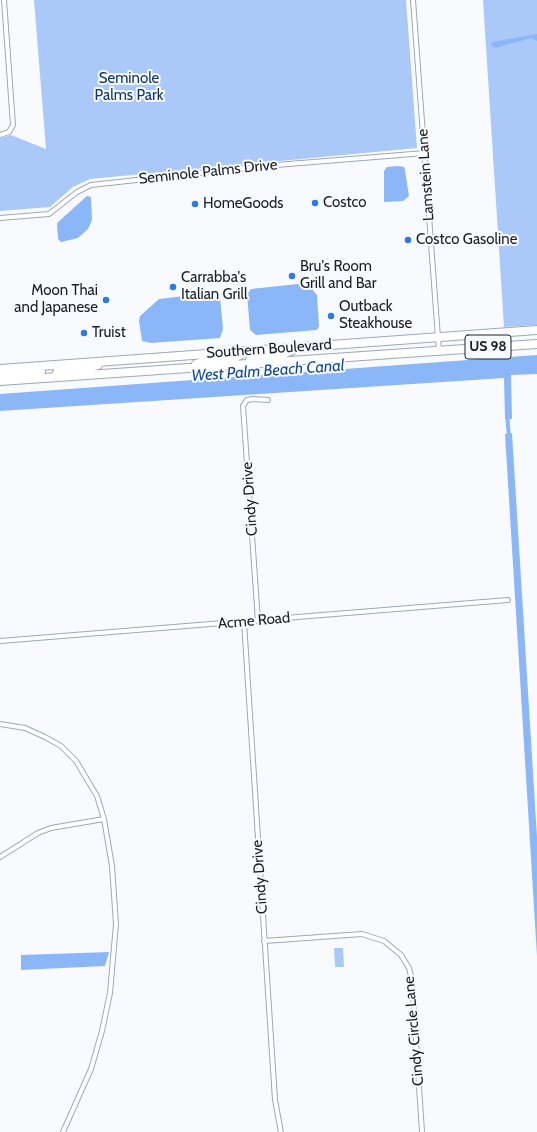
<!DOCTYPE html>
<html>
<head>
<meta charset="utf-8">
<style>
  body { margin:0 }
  canvas { display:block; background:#f8fafd }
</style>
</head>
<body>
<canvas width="537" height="1132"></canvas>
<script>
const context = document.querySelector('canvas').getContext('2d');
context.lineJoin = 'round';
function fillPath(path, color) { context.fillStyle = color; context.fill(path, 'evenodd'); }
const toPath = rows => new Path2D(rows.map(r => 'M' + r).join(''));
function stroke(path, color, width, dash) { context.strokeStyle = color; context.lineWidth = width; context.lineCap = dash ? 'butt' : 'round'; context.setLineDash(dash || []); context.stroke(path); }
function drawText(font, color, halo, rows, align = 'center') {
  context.font = font + ' Cabin,sans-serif'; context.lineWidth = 4; context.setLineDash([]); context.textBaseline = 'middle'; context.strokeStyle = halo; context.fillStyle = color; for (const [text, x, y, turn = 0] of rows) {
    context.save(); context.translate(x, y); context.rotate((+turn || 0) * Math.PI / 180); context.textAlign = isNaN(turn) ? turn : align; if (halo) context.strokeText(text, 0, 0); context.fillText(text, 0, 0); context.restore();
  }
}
const green = toPath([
  [34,0,406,0,417,148,90,179,73,187,50,207,0,211,0,138,11,135,46,149],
  [483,0,537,0,537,325,504,327],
  [334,948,343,948,344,967,335,967]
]);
const water = toPath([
  [537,34,537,41,531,38,495,48,491,45,492,42],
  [398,166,404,167,405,170,409,196,403,201,384,202,384,171,387,167],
  [87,196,91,197,92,220,88,229,78,238,61,242,58,239,57,223],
  [307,283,317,295,319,326,317,330,256,335,250,330,247,294,251,289],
  [217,292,220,297,223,329,220,338,151,343,142,341,139,321,140,316,159,299],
  [537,355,537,374,511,375,512,419,505,419,504,378,0,411,0,394],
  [512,433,537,837,537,956,505,434],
  [109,952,105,966,21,970,21,955]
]);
const canal = toPath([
  [507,414,509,437]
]);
const street = toPath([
  [413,0,439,351],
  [0,135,9,132,13,125,4,0],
  [0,218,49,214,77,192,91,185,264,166,425,153],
  [258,621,243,406,247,400,253,399,268,400],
  [244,622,275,1100,281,1132],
  [0,641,508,600],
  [0,724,25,728,45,737,61,746,76,761,97,796,104,819,112,866,116,924,110,993,102,1031,91,1069,63,1132],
  [0,857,38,833,51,828,104,819],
  [264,941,362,934,384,941,401,955,409,968,412,980,422,1132]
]);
const highway = toPath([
  [196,364,209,360,233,358,240,355,241,351],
  [249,364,250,360,254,357,278,356,293,350],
  [0,369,537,330],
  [0,376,7,374,41,371],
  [55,377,58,371,84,370,98,365],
  [0,381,537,344]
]);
const markers = [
  [315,203,4,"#2d79e5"],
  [195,204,4,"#2d79e5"],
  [408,240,4,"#2d79e5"],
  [292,276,4,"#2d79e5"],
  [173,287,4,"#2d79e5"],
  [106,300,4,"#2d79e5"],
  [331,316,4,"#2d79e5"],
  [84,333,4,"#2d79e5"]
];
const shields = [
  [488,347,46]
];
const shieldNames = [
  ["US 98",488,347]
];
const parkNames = [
  ["Seminole",129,79],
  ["Palms Park",129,96]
];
const streetNames = [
  ["Seminole Palms Drive",208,172,-6],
  ["Lamstein Lane",426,175,-94],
  ["Southern Boulevard",269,349,-4],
  ["Cindy Drive",250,499,-94],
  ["Acme Road",254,621,-5],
  ["Cindy Drive",260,877,-94],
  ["Cindy Circle Lane",414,1031,-95]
];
const poiNames = [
  ["Costco",323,203],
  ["HomeGoods",203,204],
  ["Costco Gasoline",416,240],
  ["Bru's Room",300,267],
  ["Grill and Bar",300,284],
  ["Carrabba's",181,278],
  ["Italian Grill",181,295],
  ["Moon Thai",98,291,"right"],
  ["and Japanese",98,308,"right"],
  ["Outback",339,307],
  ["Steakhouse",339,324],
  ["Truist",92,333]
];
const waterNames = [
  ["West Palm Beach Canal",268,371,-4]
];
fillPath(green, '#aac9f8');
fillPath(water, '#8bb7f9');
stroke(canal, '#8bb7f9', 4);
stroke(street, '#9ea8b6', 6);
stroke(highway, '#9ea8b6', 10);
stroke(street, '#fff', 4);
stroke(highway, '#fff', 8);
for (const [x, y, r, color] of markers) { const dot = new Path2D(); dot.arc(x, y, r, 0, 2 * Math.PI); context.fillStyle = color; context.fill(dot); stroke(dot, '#f8fafd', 1.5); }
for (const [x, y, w] of shields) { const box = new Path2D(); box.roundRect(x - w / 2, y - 12, w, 24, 3); context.fillStyle = '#f8fafd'; context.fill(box); stroke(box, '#1b1f24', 1); }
drawText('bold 14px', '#1b1f24', null, shieldNames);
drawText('15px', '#0d366f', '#f8fafd', parkNames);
drawText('15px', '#1b1f24', '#f8fafd', streetNames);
drawText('15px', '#1b1f24', '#f8fafd', poiNames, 'left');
drawText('italic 16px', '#154b96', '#f8fafd', waterNames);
</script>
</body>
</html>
